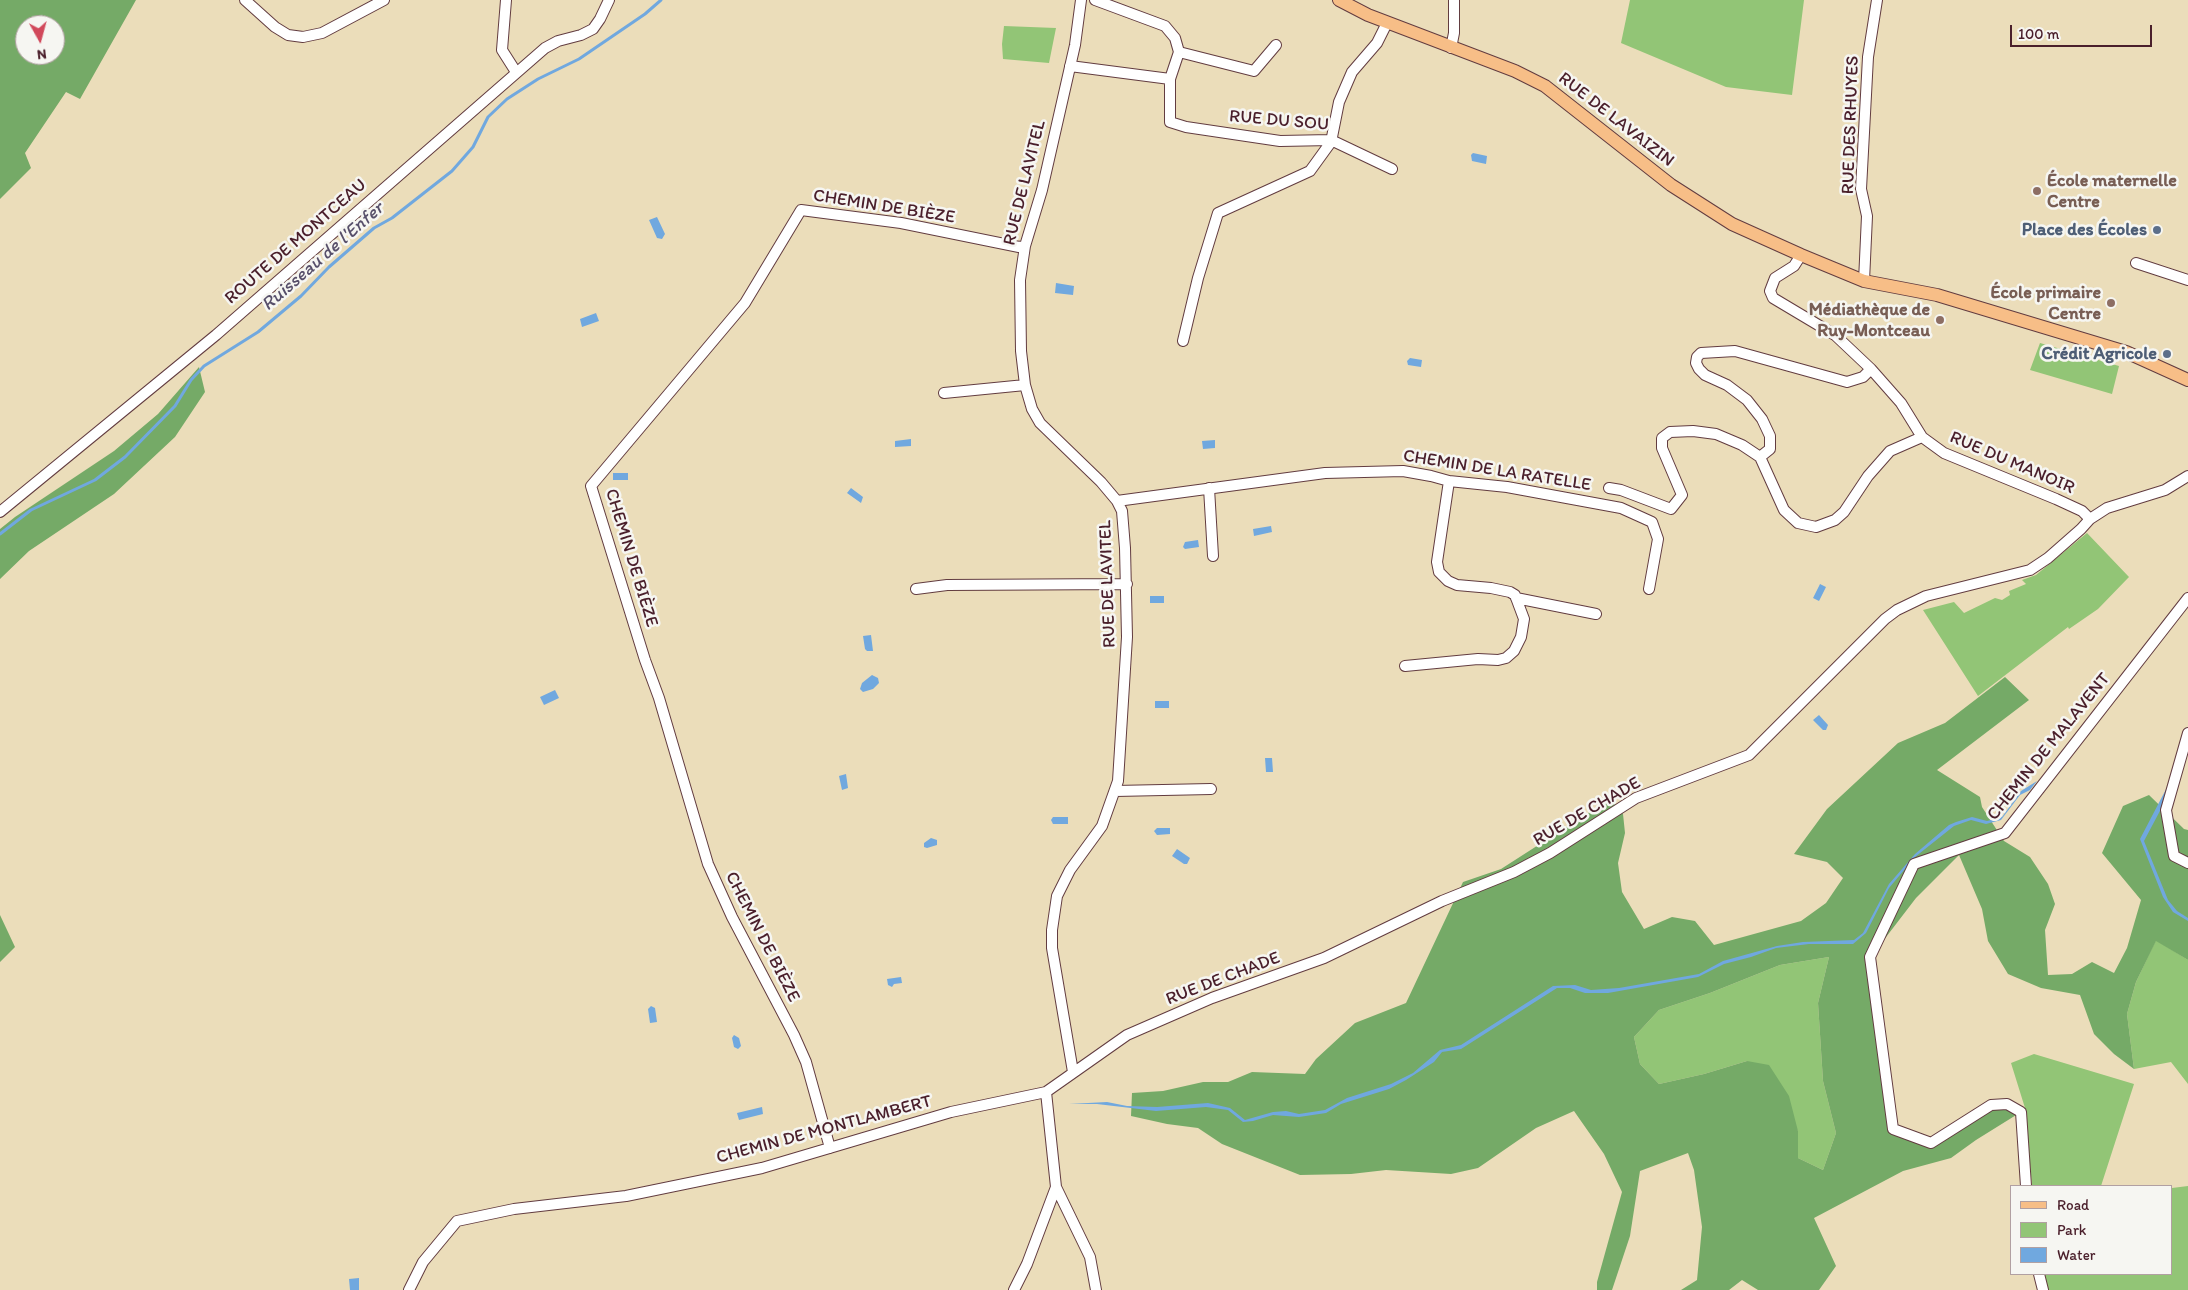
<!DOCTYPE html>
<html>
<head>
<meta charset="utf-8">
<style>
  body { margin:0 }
  #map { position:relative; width:2188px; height:1290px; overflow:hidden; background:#ebddba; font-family:Itim,sans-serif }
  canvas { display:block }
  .legend { position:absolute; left:2010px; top:1185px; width:162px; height:90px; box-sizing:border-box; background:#f6f6f2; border:1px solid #b1a0a2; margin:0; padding:6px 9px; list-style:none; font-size:15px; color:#4a1f2b }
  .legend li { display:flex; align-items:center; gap:10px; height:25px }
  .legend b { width:25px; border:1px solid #b1a0a2 }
  .north { position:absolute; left:15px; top:15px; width:50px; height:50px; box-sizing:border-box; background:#f6f6f2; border:1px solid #b1a0a2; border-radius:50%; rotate:173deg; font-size:14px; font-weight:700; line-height:20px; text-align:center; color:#4a1f2b }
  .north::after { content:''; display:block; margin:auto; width:18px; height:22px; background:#d1495b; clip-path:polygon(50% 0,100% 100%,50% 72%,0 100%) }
  .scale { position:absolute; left:2010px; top:25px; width:142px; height:22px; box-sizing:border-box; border:2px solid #4a1f2b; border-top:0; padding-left:6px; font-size:15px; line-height:18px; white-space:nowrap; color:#4a1f2b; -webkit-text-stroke:4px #f6f6f2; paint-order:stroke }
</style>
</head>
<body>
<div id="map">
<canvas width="2188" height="1290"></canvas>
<ul class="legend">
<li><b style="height:6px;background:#f7be87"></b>Road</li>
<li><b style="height:14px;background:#92c576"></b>Park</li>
<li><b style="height:14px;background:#70a8df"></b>Water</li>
</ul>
<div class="north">N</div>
<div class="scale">100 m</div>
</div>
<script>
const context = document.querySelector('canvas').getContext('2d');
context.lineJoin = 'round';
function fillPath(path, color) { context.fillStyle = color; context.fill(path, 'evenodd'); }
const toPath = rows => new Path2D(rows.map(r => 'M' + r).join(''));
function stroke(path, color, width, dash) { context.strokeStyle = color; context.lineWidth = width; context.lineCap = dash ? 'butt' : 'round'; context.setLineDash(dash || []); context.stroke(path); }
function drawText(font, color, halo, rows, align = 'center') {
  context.font = font + ' Itim,sans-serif'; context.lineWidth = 5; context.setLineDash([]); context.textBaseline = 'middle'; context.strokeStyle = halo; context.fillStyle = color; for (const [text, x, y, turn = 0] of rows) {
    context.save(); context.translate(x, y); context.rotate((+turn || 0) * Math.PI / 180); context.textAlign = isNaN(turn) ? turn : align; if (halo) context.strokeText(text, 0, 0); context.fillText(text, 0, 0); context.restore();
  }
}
const green = toPath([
  [1630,0,1804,0,1792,95,1726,87,1621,43],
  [1004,26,1056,28,1049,63,1003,59,1002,44],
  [2040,343,2119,366,2112,394,2030,370],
  [2087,533,2129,577,2098,609,2069,629,2068,627,1978,696,1923,610,1954,602,1964,613,1995,598,2002,600,2010,595,2009,591,2026,584,2022,580,2036,575],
  [2156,940,2188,960,2188,1084,2171,1062,2134,1069,2127,1014,2136,982],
  [1829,957,1818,1003,1823,1081,1836,1133,1823,1170,1798,1158,1798,1131,1747,1061,1704,1074,1659,1084,1640,1064,1634,1037,1659,1010,1710,993,1780,965],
  [2034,1054,2134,1084,2101,1186,2032,1186,2025,1108,2011,1063],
  [2188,1186,2188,1290,2047,1290,2043,1274,2172,1274,2172,1188]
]);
const forest = toPath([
  [0,0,136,0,80,99,66,92,25,153,31,168,0,199],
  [25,25,55,25,55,55,25,55],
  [199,367,205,392,175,437,114,494,29,551,0,579,0,529,15,517,114,451,158,414],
  [2005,677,2029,700,1937,770,1980,797,1982,807,2004,841,2030,857,2048,884,2055,904,2045,930,2048,975,2072,974,2092,962,2114,973,2127,948,2141,900,2102,853,2123,806,2149,795,2184,829,2188,830,2188,960,2156,941,2136,982,2127,1014,2134,1069,2114,1054,2094,1034,2080,995,2041,988,2008,974,1988,941,1982,909,1959,855,1916,898,1870,958,1893,1129,1931,1143,1991,1105,2021,1112,1976,1140,1951,1158,1903,1171,1814,1218,1836,1266,1819,1290,1758,1290,1742,1280,1729,1290,1681,1290,1697,1280,1702,1227,1694,1170,1688,1153,1640,1171,1630,1236,1612,1290,1597,1290,1597,1282,1622,1192,1604,1154,1574,1111,1536,1128,1478,1168,1451,1174,1386,1170,1351,1174,1300,1175,1222,1144,1198,1128,1167,1124,1131,1116,1132,1093,1163,1091,1203,1082,1228,1082,1252,1072,1305,1074,1316,1059,1355,1023,1406,1003,1463,882,1501,869,1610,799,1623,814,1625,833,1618,863,1622,892,1644,929,1672,917,1695,921,1714,945,1801,921,1826,903,1843,878,1827,862,1794,854,1827,809,1898,743,1945,723],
  [1829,957,1818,1003,1823,1081,1836,1133,1823,1170,1798,1158,1798,1131,1789,1096,1769,1065,1747,1061,1704,1074,1659,1084,1640,1064,1634,1037,1659,1010,1710,993,1780,965],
  [0,915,15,947,0,962]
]);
const water = toPath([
  [1473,153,1487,156,1486,164,1472,161,1471,155],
  [657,217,665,234,662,239,657,238,649,220],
  [1056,283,1074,286,1073,295,1055,293],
  [596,313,599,321,582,327,580,319],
  [1410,358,1422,360,1421,367,1408,365,1407,361],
  [911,439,911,446,895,447,895,441],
  [1215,440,1215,448,1203,449,1202,441],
  [613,473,628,473,628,480,613,480],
  [851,488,863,497,861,503,847,493],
  [1271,526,1272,532,1254,536,1253,529],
  [1198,540,1199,547,1185,549,1183,547,1185,542],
  [1820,584,1826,587,1819,601,1813,598],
  [1150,596,1164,596,1164,603,1150,603],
  [871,635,873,651,867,651,865,649,863,636],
  [872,675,878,678,879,683,873,689,863,692,860,689,862,683],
  [555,690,559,698,544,705,540,697],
  [1155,701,1169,701,1169,708,1155,708],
  [1819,715,1828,725,1826,730,1823,730,1813,720],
  [1265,758,1272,758,1273,772,1266,772],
  [2175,772,2170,792,2144,841,2168,900,2177,911,2188,918,2188,921,2173,912,2163,897,2140,839],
  [846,774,848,788,842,790,839,776],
  [2037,781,2030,790,2020,795,2001,820,1986,824,1971,820,1954,826,1915,857,1889,888,1866,933,1853,944,1809,944,1776,948,1751,957,1724,964,1698,977,1608,993,1585,993,1570,988,1557,988,1461,1049,1442,1052,1434,1062,1406,1080,1389,1089,1341,1104,1326,1113,1299,1117,1273,1115,1253,1121,1243,1122,1228,1110,1206,1107,1156,1111,1097,1104,1069,1104,1107,1102,1127,1106,1157,1107,1208,1103,1230,1108,1245,1120,1273,1112,1286,1111,1299,1114,1325,1110,1347,1098,1391,1084,1413,1073,1440,1050,1461,1045,1553,986,1575,985,1591,990,1619,988,1699,974,1723,961,1777,946,1803,942,1854,940,1863,933,1889,884,1915,854,1949,825,1956,822,1972,817,1987,821,2002,817,2021,791],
  [1053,817,1068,817,1068,824,1053,824,1051,820],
  [1157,828,1170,828,1170,834,1157,835,1154,831],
  [931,838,937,840,937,845,927,848,924,847,924,843],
  [1177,849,1190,858,1187,864,1184,864,1172,856],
  [901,977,902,983,894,984,892,987,888,985,887,979],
  [651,1006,655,1008,657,1022,650,1023,648,1009],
  [734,1035,739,1038,741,1046,738,1049,734,1047,732,1038],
  [762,1107,763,1114,739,1120,737,1113],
  [359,1278,359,1290,350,1290,349,1279]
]);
const stream = toPath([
  [0,534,31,510,95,480,125,457,175,406,191,380,204,366,258,332,301,296,329,267,374,228,392,218,452,171,473,147,488,117,507,99,538,79,579,59,645,14,661,0]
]);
const minor = toPath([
  [245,0,275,27,288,35,303,37,322,33,384,0],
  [506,0,502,50,516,72],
  [1095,0,1165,26,1175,38,1179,52,1254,71,1276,45],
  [1451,48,1454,33,1454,0],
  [1070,66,1170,79,1179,52],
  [1170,79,1170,122,1186,127,1280,141,1331,140,1392,169],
  [2136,263,2188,280],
  [1864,281,1867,216,1861,189,1868,57,1877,0],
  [1183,341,1198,278,1218,213,1310,171,1331,142,1339,102,1352,72,1377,43,1387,23],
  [944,393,1025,385],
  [1922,437,1944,453,2056,499,2082,511,2090,519],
  [1760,457,1770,449,1770,436,1762,419,1747,400,1727,385,1705,375,1699,369,1696,363,1697,357,1701,353,1735,351,1847,382,1863,377,1871,369],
  [1209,488,1213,556],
  [1609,488,1621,490,1671,509,1682,495,1662,448,1662,438,1670,432,1693,431,1716,434,1742,445,1760,457,1784,510,1798,523,1816,527,1835,520,1844,512,1868,476,1890,451,1922,437,1901,403,1871,369,1835,335,1773,298,1770,291,1775,278,1794,266,1801,255],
  [1117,501,1325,473,1403,471,1431,476,1449,481,1507,487,1621,508,1652,522,1658,539,1649,589],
  [0,512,216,335,545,48,558,41,581,35,593,29,600,19,609,0],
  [916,589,947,585,1127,584],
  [1516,598,1596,614],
  [1405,666,1478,659,1498,660,1506,658,1514,651,1521,637,1524,619,1515,595,1510,592,1491,588,1457,585,1448,581,1439,572,1437,562,1449,481],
  [2188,733,2166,810,2174,856,2188,863],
  [1115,791,1211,789],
  [1073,1072,1052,948,1052,930,1057,896,1070,870,1102,826,1118,781,1127,637,1125,548,1122,511,1117,501,1101,482,1040,423,1032,409,1025,385,1021,351,1020,280,1025,246,1042,190,1075,45,1081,0],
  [1046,1092,1056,1187,1090,1257,1096,1290],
  [830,1148,806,1062,794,1035,732,917,708,864,659,698,645,660,591,486,745,303,801,210,901,223,1019,247,1025,246],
  [2026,1186,2021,1112,2007,1104,1991,1105,1931,1143,1893,1129,1870,957,1914,864,2005,833,2188,598],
  [2039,1274,2043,1290],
  [409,1290,423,1262,457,1221,514,1209,626,1196,762,1168,951,1112,1046,1092,1127,1035,1212,998,1324,958,1442,901,1514,872,1550,853,1636,798,1749,755,1885,619,1897,610,1926,596,2030,570,2048,558,2081,529,2090,519,2107,508,2165,490,2188,476],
  [1014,1290,1027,1264,1056,1187]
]);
const major = toPath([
  [1339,0,1368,15,1515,71,1545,86,1671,185,1732,224,1801,255,1864,281,1937,295,2126,352,2188,380]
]);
const markers = [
  [2037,191,5,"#8d6e63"],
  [2157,230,5,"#5c6f8a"],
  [2111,303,5,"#8d6e63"],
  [1940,320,5,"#8d6e63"],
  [2167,354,5,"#5c6f8a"]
];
const streetNames = [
  ["RUE DE LAVAIZIN",1616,120,38],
  ["RUE DU SOU",1279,121,5],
  ["RUE DES RHUYES",1851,125,-88],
  ["RUE DE LAVITEL",1025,183,-76],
  ["CHEMIN DE BIÈZE",884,207,9],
  ["ROUTE DE MONTCEAU",296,242,-41],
  ["RUE DU MANOIR",2012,463,23],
  ["CHEMIN DE LA RATELLE",1497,471,9],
  ["CHEMIN DE BIÈZE",631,558,73],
  ["RUE DE LAVITEL",1108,584,-92],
  ["CHEMIN DE MALAVENT",2049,747,-51],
  ["RUE DE CHADE",1587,812,-30],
  ["CHEMIN DE BIÈZE",762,937,63],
  ["RUE DE CHADE",1223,979,-21],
  ["CHEMIN DE MONTLAMBERT",824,1130,-15]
];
const educationNames = [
  ["École maternelle",2047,181,"left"],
  ["Centre",2047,202,"left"],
  ["École primaire",2101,293],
  ["Centre",2101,314],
  ["Médiathèque de",1930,310],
  ["Ruy-Montceau",1930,331]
];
const serviceNames = [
  ["Place des Écoles",2147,230],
  ["Crédit Agricole",2157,354]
];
const waterNames = [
  ["Ruisseau de l'Enfer",323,257,-41]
];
fillPath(green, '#92c576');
fillPath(forest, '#75aa67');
fillPath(water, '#70a8df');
stroke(stream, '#70a8df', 3);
stroke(minor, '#623c40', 12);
stroke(major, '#623c40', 14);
stroke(minor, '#fff', 10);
stroke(major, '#f7be87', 12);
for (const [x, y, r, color] of markers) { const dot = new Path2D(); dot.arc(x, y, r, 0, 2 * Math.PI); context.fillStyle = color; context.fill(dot); stroke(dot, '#f6f6f2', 2); }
drawText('18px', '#4a1f2b', '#f6f6f2', streetNames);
drawText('bold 18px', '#785e54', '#f6f6f2', educationNames, 'right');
drawText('bold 18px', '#4e5e75', '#f6f6f2', serviceNames, 'right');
drawText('italic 19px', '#574f6a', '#f6f6f2', waterNames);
</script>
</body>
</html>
